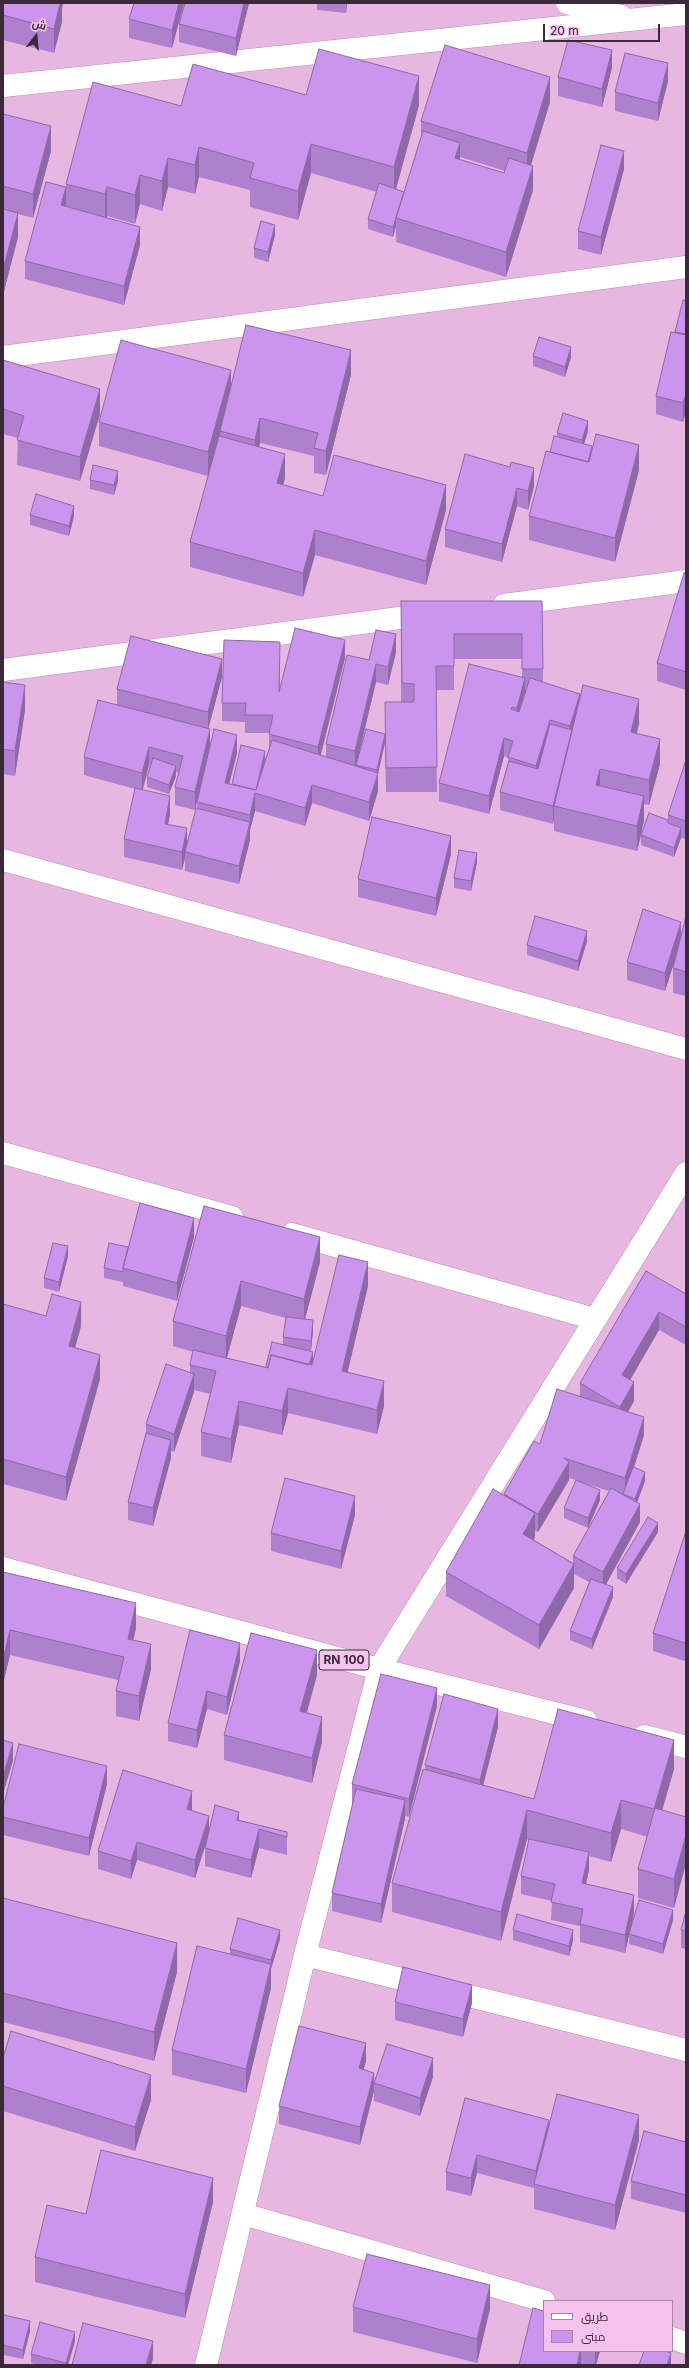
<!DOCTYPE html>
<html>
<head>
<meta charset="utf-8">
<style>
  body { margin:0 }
  #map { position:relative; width:689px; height:2368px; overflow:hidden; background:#e8b7e1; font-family:Inter,Cairo,sans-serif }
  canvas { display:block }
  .frame { position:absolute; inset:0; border:4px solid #3b2838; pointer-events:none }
  .legend { position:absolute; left:543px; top:2300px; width:130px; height:52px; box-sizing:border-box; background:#f6c3ee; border:1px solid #ab85a5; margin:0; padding:5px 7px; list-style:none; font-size:12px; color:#3b2838 }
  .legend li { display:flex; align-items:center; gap:8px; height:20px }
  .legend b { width:20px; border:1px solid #ab85a5 }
  .north { position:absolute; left:16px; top:16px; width:40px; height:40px; -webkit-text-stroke:3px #f6c3ee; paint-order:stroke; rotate:16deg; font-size:11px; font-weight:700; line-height:16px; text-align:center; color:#3b2838 }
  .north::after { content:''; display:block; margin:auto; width:14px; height:18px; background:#3b2838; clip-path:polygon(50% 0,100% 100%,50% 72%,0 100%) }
  .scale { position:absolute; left:543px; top:24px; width:117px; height:18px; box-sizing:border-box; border:2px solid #3b2838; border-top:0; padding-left:5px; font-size:12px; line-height:14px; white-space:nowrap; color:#3b2838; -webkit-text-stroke:3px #f6c3ee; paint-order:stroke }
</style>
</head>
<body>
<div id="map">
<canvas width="689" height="2368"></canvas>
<div class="frame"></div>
<ul class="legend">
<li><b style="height:5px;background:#fff"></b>طريق</li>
<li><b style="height:11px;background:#cb95ee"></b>مبنى</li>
</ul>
<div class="north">ش</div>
<div class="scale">20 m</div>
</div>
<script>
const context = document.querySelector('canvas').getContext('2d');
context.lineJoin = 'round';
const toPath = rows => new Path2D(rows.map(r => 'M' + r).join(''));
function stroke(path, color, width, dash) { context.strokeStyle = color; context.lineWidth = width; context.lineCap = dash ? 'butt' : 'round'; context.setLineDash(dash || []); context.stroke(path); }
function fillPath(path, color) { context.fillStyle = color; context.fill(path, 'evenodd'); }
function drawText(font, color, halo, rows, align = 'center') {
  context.font = font + ' Inter,sans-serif'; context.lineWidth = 3; context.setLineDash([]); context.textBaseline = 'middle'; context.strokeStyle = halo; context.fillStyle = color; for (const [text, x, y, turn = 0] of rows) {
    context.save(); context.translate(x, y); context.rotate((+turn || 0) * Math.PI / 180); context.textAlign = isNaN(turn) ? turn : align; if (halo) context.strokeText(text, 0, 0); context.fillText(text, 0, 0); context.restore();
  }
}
const minor = toPath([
  [567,3,621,16],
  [3,86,686,14],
  [3,357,686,267],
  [504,605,686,581],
  [3,670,430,614],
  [3,860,686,1049],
  [3,1153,232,1217],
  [292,1234,595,1319],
  [305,1955,686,2050],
  [243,2214,544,2301],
  [672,2338,686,2343],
  [206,2365,305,1955,379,1669,686,1173]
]);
const primary = toPath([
  [3,1568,379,1669,586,1721],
  [644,1736,686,1747]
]);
const wall = toPath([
  [3,3,62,9,62,22,54,53,3,40],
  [134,3,184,3,172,48,129,38,129,19],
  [185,3,249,3,236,56,179,42,179,24],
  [317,3,347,3,346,13,317,10],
  [612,68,602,107,558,96,558,77],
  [668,81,658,121,615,111,615,92],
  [306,95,419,105,396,189,404,192,421,136,421,121,550,102,531,165,533,190,506,277,396,242,396,226,393,237,368,229,368,219,377,192,311,173,298,220,250,207,250,190,199,177,195,194,168,187,162,211,140,204,135,224,107,216,106,218,140,245,124,305,25,279,25,261,66,187,66,184,181,106],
  [460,157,505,171,504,173,460,160],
  [3,114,51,151,33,218,18,214,18,237,3,295],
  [624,169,601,255,578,249,578,231],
  [275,235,268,262,254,258,254,248],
  [686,301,686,411,683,422,656,414,656,396,675,332],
  [533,356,571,357,565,377,533,366],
  [3,360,100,414,80,481,17,465,18,438,3,434],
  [351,375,326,475,314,473,314,456,260,443,259,447,285,478,283,485,323,496,446,510,426,585,315,555,303,597,190,567,190,542,208,476,99,446,99,422,231,389],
  [588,431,584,444,639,470,615,562,529,540,529,516,550,452,557,437,557,433],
  [510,467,534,486,528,510,517,506,502,562,445,547,445,529],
  [90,480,118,481,114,495,90,489],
  [30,515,74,516,69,536,30,525],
  [686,573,686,690,657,681,657,663],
  [401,601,542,601,543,682,639,723,637,734,660,764,649,805,644,804,644,821,641,833,668,820,668,815,686,760,686,839,681,838,674,857,641,845,641,836,637,851,554,831,554,819,553,824,500,810,500,792,508,763,508,758,504,756,489,814,439,801,439,783,522,677,522,659,454,659,454,690,436,690,437,792,386,792,385,742,378,773,378,791,369,821,312,803,305,826,255,811,250,830,250,840,239,884,185,871,185,858,182,870,124,857,124,839,135,789,84,775,84,757,117,705,117,689,222,677,208,729,210,745,237,753,229,784,232,784,265,760,269,749,269,733,245,733,245,722,222,721,222,703,280,660,280,690,345,658,321,755,326,757,326,744,369,660,396,652,388,685,376,682,356,766,366,729,385,734,401,702],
  [149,765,150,765,147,777,147,787,169,794,176,776,176,772,179,773,175,787,175,805,195,810,197,799,197,808,187,842,168,824,170,814,143,790],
  [3,682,25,710,15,776,3,774],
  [451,854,436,916,358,897,358,879],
  [477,862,471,891,454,888,454,878],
  [686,916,686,996,673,993,673,968,675,960,665,991,627,980,627,962,681,935],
  [587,941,578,971,527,955,527,945],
  [204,1206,320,1262,305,1319,313,1330,311,1351,306,1350,313,1362,312,1365,368,1286,347,1373,384,1406,377,1434,288,1413,282,1435,239,1425,231,1463,201,1456,201,1432,210,1394,194,1390,174,1452,171,1451,171,1458,153,1526,128,1520,128,1502,146,1433,146,1424,190,1372,190,1365,193,1352,173,1346,173,1321],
  [241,1306,286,1318,283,1337,283,1345,272,1342,266,1367,227,1358],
  [686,1207,686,1238,685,1237,685,1208],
  [194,1237,177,1301,123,1286,123,1280,123,1282,104,1278,104,1268,128,1247],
  [68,1256,59,1292,44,1288,44,1278],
  [646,1271,686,1294,686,1345,659,1330,630,1380,634,1401,628,1412,644,1435,634,1467,645,1481,637,1502,640,1522,606,1584,613,1597,592,1649,570,1640,570,1631,589,1582,574,1574,574,1588,539,1649,446,1596,446,1572,504,1495,504,1494,540,1444,580,1397,580,1383],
  [569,1478,576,1480,564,1508,564,1518,588,1528,600,1500,583,1483,609,1491,573,1556,573,1563,534,1540,535,1537,535,1531,538,1532,569,1480],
  [3,1304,81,1326,75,1347,100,1379,66,1501,3,1484],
  [355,1515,341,1569,271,1551,271,1533],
  [686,1531,685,1661,653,1651,653,1633],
  [658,1532,626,1584,617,1578,617,1568],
  [3,1572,136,1628,133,1640,151,1669,139,1721,116,1716,116,1691,118,1680,10,1655,3,1684],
  [240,1661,227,1715,207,1709,197,1748,168,1741,168,1723],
  [317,1675,307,1713,322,1742,312,1783,224,1760,224,1735],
  [437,1706,409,1817,405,1816,405,1819,381,1923,332,1911,332,1893,353,1803,352,1803,352,1784],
  [498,1727,483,1785,534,1799,674,1769,662,1810,686,1817,674,1908,638,1898,638,1869,648,1837,621,1829,611,1862,589,1856,589,1870,586,1884,634,1913,630,1932,673,1920,663,1954,629,1944,629,1934,625,1953,580,1942,580,1926,551,1920,552,1901,521,1894,521,1876,529,1840,527,1839,501,1941,392,1912,392,1883,425,1769,425,1765],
  [107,1784,89,1856,3,1835,3,1808],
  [192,1810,209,1833,239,1820,287,1832,287,1855,259,1848,251,1878,205,1866,205,1848,207,1838,195,1878,137,1860,131,1879,98,1869,98,1851],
  [3,1898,177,1972,154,2061,3,2022],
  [686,1911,686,1949,681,1948,681,1930],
  [513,1930,573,1940,569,1956,513,1940],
  [280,1939,271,1969,271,1988,246,2093,172,2075,172,2050,230,1954,230,1949],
  [395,2002,472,2003,463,2037,395,2020],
  [3,2058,151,2100,135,2151,3,2111],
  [366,2061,363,2070,374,2091,360,2145,279,2124,279,2106],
  [433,2077,420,2116,374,2101,374,2083],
  [465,2098,549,2125,639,2140,615,2230,534,2209,534,2188,477,2173,471,2196,446,2190,446,2172],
  [686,2142,686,2213,631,2199,631,2181],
  [213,2202,185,2318,35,2282,35,2257,86,2214],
  [353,2307,490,2309,477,2363,353,2332],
  [3,2319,30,2331,23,2359,3,2355],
  [75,2341,68,2365,38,2365,31,2363,31,2354],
  [544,2351,600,2351,596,2365,519,2365]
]);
const shadedWall = toPath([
  [59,3,63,3,62,9,62,22,54,53,54,29],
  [179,3,184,3,172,48,172,30],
  [244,3,249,3,236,56,236,38],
  [346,3,347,3,346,13],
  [612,50,612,68,602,107,602,89],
  [668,63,668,81,658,121,658,103],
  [419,76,419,105,394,196,394,167],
  [550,77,550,102,527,178,527,153],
  [51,126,51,151,33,218,33,194],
  [460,143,460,168,455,158],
  [311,144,311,173,298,220,298,191],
  [199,147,199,177,195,194,195,165],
  [624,151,624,169,601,255,601,237],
  [168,158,168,187,162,211,162,181],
  [533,166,533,190,506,277,506,252],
  [140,175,140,204,135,224,135,195],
  [107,187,107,216,105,223,105,194],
  [66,189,66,207,61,205],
  [404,192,396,218,396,226,393,237,393,227],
  [18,213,18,237,3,295,3,270],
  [275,225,275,235,268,262,268,252],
  [140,227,140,245,124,305,124,286],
  [571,347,571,357,565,377,565,367],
  [351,350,351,375,326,475,326,451],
  [231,370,231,395,208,476,208,452],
  [100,389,100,414,80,481,80,457],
  [686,393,686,411,683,422,683,403],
  [260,418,260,443,255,464,255,440],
  [588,421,588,431,582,450,582,440],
  [639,445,639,470,615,562,615,538],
  [285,454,285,478,277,508,277,483],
  [534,468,534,486,528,510,528,491],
  [118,471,118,481,114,495,114,485],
  [446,485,446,510,426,585,426,561],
  [517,488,517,506,502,562,502,544],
  [74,506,74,516,69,536,69,526],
  [315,530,315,555,303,597,303,573],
  [396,634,396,652,388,685,388,667],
  [345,640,345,658,318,765,318,747],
  [222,659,222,677,208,730,208,712],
  [376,664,376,682,355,769,355,751],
  [525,678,525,696,517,726,517,708],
  [25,685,25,710,15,776,15,751],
  [580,694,580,712,573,736,573,748,557,807,554,806,554,819,553,824,553,806,570,740,570,726],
  [639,699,639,723,631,757,631,732],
  [550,720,550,738,536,784,536,766],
  [210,729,210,747,195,810,195,792],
  [385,734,385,743,378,774,378,773,378,791,369,821,369,802,377,778,377,770],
  [237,735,237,753,225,801,225,783],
  [504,738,504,756,489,814,489,796],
  [660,739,660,764,649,805,649,780],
  [149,747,149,765,142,791,142,773],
  [265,751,265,760,256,793],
  [176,766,176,776,169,794,169,785],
  [600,769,600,793,596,785],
  [312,785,312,803,305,826,305,808],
  [255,793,255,811,250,830,250,840,239,884,239,866,250,825,250,815],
  [170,796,170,814,165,842,165,824],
  [644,796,644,821,637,851,637,826],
  [187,828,187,846,185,852,185,858,182,870,182,852],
  [681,828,681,838,674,857,674,848],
  [451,836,451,854,436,916,436,898],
  [477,853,477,862,471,891,471,881],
  [681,922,681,940,665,991,665,973],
  [587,931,587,941,578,971,578,961],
  [194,1218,194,1237,177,1301,177,1283],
  [320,1237,320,1262,304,1323,304,1299],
  [68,1246,68,1256,59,1292,59,1282],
  [368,1262,368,1286,342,1396,342,1371],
  [241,1281,241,1306,226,1361,226,1336],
  [81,1302,81,1326,69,1370,69,1346],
  [659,1312,659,1330,622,1394,622,1375],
  [313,1320,313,1330,311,1351,311,1341],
  [313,1352,313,1362,306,1386,306,1377],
  [100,1355,100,1379,66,1501,66,1477],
  [194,1374,194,1392,174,1452,174,1434],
  [384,1381,384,1406,377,1434,377,1410],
  [634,1382,634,1401,620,1425,620,1407],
  [288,1388,288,1413,282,1435,282,1411],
  [239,1401,239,1425,231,1463,231,1439],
  [644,1417,644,1435,625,1496,625,1478],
  [171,1440,171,1458,153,1526,153,1508],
  [569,1462,569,1480,538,1532,538,1514],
  [645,1472,645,1481,635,1508,635,1499],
  [600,1490,600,1500,588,1528,588,1518],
  [355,1496,355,1515,341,1569,341,1551],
  [640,1504,640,1522,603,1590,603,1572],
  [535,1513,535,1537,523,1559,523,1534],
  [658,1523,658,1532,626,1584,626,1574],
  [574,1564,574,1588,539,1649,539,1625],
  [613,1587,613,1597,592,1649,592,1639],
  [136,1603,136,1628,128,1664,128,1639],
  [10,1630,10,1655,3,1684,3,1660],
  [686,1642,686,1660,685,1661,685,1643],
  [240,1643,240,1661,227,1715,227,1697],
  [151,1644,151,1669,139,1721,139,1696],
  [317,1650,317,1675,300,1736,300,1711],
  [437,1688,437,1706,409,1817,409,1799],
  [207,1691,207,1709,197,1748,197,1730],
  [498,1709,498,1727,480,1798,480,1780],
  [322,1717,322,1742,312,1783,312,1758],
  [674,1740,674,1769,654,1839,654,1809],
  [13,1743,13,1761,3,1794,3,1776],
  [107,1766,107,1784,89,1856,89,1838],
  [192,1791,192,1810,187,1827,187,1809],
  [405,1800,405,1819,381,1923,381,1904],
  [621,1800,621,1829,611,1862,611,1833],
  [527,1810,527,1839,501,1941,501,1912],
  [239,1812,239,1830,237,1820],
  [209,1816,209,1834,195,1878,195,1860],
  [259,1829,259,1848,251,1878,251,1860],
  [686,1835,686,1864,674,1908,674,1879],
  [137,1842,137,1860,131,1879,131,1861],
  [589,1852,589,1870,582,1901,582,1883],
  [634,1895,634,1913,625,1953,625,1935],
  [673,1910,673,1920,663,1954,663,1944],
  [280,1930,280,1939,271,1969,271,1988,246,2093,246,2069,271,1964,271,1960],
  [573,1930,573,1940,569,1956,569,1946],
  [177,1943,177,1972,154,2061,154,2032],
  [472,1985,472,2003,463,2037,463,2019],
  [366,2043,366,2061,359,2087,359,2068],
  [433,2058,433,2077,420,2116,420,2098],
  [374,2073,374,2091,360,2145,360,2127],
  [151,2075,151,2100,135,2151,135,2127],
  [639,2115,639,2140,615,2230,615,2205],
  [549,2120,549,2138,536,2184,536,2171],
  [477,2155,477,2173,471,2196,471,2178],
  [213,2178,213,2202,185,2318,185,2294],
  [490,2285,490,2309,477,2363,477,2339],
  [30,2321,30,2331,23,2359,23,2350],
  [75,2332,75,2341,68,2365,66,2365,66,2363],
  [153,2341,153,2359,151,2365,146,2365],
  [580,2351,581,2351,581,2365,577,2365],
  [595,2351,600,2351,596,2365,595,2365],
  [671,2353,671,2365,667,2365]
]);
const building = toPath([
  [3,3,60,3,54,29,3,15,3,3],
  [134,3,179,3,172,30,129,19,134,3],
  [185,3,244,3,236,38,179,24,185,3],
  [568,40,612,50,602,89,558,77,568,40],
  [445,45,550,77,527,153,421,121,445,45],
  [319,49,419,76,394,167,311,144,298,191,250,178,254,163,199,147,195,165,168,158,162,181,140,175,135,195,107,187,105,194,66,184,93,82,181,106,193,64,306,95,319,49],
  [625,53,668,63,658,103,615,92,625,53],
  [3,114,51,126,33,194,3,186,3,114],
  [423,131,460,143,455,158,504,173,509,158,533,166,506,252,396,218,423,131],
  [601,145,624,151,601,237,578,231,601,145],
  [46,182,66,187,61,205,140,227,124,286,25,261,46,182],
  [379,183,404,192,393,227,368,219,379,183],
  [3,209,18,213,3,270,3,209],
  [261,221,275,225,268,252,254,248,261,221],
  [683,300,686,301,686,334,675,332,683,300],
  [246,325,351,350,326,451,314,448,318,433,260,418,255,440,220,431,246,325],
  [671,332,686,335,686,393,683,403,656,396,671,332],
  [539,337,571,347,565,367,533,356,539,337],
  [121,340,231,370,208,452,99,422,121,340],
  [3,360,100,389,80,457,17,440,24,416,3,409,3,410,3,360],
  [563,413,588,421,582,440,557,433,563,413],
  [596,434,639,445,615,538,529,516,546,451,589,462,596,434],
  [219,436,285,454,277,483,323,496,334,455,446,485,426,561,315,530,303,573,190,542,219,436],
  [554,436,592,446,588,462,550,452,554,436],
  [465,454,510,467,511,462,534,468,528,491,517,488,502,544,445,529,465,454],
  [93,465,118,471,114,485,90,480,93,465],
  [36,494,74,506,69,526,30,515,36,494],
  [684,573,686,573,686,672,657,663,684,573],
  [401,601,542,601,543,669,522,669,522,634,454,634,454,666,436,666,437,767,386,768,385,702,414,702,414,684,402,683,401,601],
  [295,628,345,640,318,747,269,734,273,715,245,715,246,703,222,703,224,640,280,642,279,692,295,628],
  [376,630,396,634,388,667,376,664,355,751,326,744,347,655,369,660,376,630],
  [131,636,222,659,208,712,117,689,131,636],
  [469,664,525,678,517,708,512,707,511,709,519,712,530,678,580,694,570,726,550,720,536,766,508,757,513,741,504,738,489,796,439,783,469,664],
  [3,682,25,685,15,751,3,749,3,682],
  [583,685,639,699,631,732,660,739,649,780,600,769,596,785,644,796,637,826,554,806,583,685],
  [98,700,210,729,195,792,175,787,183,756,149,747,142,773,84,757,98,700],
  [550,724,572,730,553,806,500,792,509,761,538,769,550,724],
  [214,729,237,735,225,783,256,790,272,740,378,773,369,802,312,785,305,808,255,793,250,815,197,802,214,729],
  [366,729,385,734,377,770,356,765,366,729],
  [241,745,265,751,256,790,232,784,241,745],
  [153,758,176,766,169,785,147,777,153,758],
  [686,760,686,821,668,815,686,760],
  [135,788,170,796,165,824,187,828,182,852,124,839,135,788],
  [196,808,250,822,239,866,185,852,196,808],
  [649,813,668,820,668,823,681,828,674,848,641,835,649,813],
  [372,817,451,836,436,898,358,879,372,817],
  [459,850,477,853,471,881,454,878,459,850],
  [643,909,681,922,665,973,627,962,643,909],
  [535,916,587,931,578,961,527,945,535,916],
  [686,916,686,972,673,968,686,916],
  [140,1203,194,1218,177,1283,123,1268,140,1203],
  [204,1206,320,1237,304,1299,241,1281,226,1336,173,1321,204,1206],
  [53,1243,68,1246,59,1282,44,1278,53,1243],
  [109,1243,128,1247,123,1268,123,1272,104,1268,109,1243],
  [339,1255,368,1262,342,1371,384,1381,377,1410,288,1388,282,1411,239,1401,231,1439,201,1432,216,1371,190,1365,193,1350,268,1368,271,1355,312,1365,339,1255],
  [646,1271,686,1294,686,1327,659,1312,622,1375,634,1382,620,1407,580,1383,646,1271],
  [52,1294,81,1302,69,1346,100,1355,66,1477,3,1459,3,1304,46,1316,52,1294],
  [286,1317,313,1320,311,1341,283,1337,286,1317],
  [272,1342,313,1352,309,1365,271,1355,268,1367,266,1366,272,1342],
  [166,1364,194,1374,174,1434,146,1424,166,1364],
  [557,1389,644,1417,625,1478,564,1458,569,1462,538,1514,504,1494,534,1441,540,1444,557,1389],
  [146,1433,171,1440,153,1508,128,1502,146,1433],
  [633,1467,645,1472,635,1499,623,1494,633,1467],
  [285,1478,355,1496,341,1551,271,1533,285,1478],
  [576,1480,600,1490,588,1518,564,1508,576,1480],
  [611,1488,640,1504,603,1572,573,1556,611,1488],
  [493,1489,535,1513,523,1534,574,1564,539,1625,446,1572,493,1489],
  [648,1517,658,1523,626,1574,617,1568,648,1517],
  [686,1531,686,1642,685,1643,653,1633,686,1531],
  [3,1572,136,1603,128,1639,151,1644,139,1696,116,1691,124,1657,10,1630,3,1660,3,1572],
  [591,1579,613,1587,592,1639,570,1631,591,1579],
  [190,1630,240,1643,227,1697,207,1691,197,1730,168,1723,190,1630],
  [251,1633,317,1650,300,1711,322,1717,312,1758,224,1735,251,1633],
  [381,1674,437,1688,409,1799,352,1784,381,1674],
  [444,1694,498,1709,480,1780,425,1765,444,1694],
  [558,1709,674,1740,654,1809,621,1800,611,1833,527,1810,501,1912,392,1883,423,1769,534,1799,558,1709],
  [3,1740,13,1743,3,1776,3,1740],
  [19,1744,107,1766,89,1838,3,1817,3,1808,19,1744],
  [123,1770,192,1791,187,1809,209,1816,195,1860,137,1842,131,1861,98,1851,123,1770],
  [356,1789,405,1800,381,1904,332,1893,356,1789],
  [215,1805,239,1812,237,1820,287,1832,287,1837,259,1829,251,1860,205,1848,215,1805],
  [655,1808,686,1817,686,1835,674,1879,638,1869,655,1808],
  [529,1839,589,1852,582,1883,634,1895,625,1935,580,1924,583,1909,551,1902,555,1884,521,1876,529,1839],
  [3,1898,177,1943,154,2032,3,1993,3,1898],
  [639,1900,673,1910,663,1944,629,1934,639,1900],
  [686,1911,686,1931,681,1930,686,1911],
  [517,1914,573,1930,569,1946,513,1930,517,1914],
  [238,1918,280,1930,271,1960,230,1949,238,1918],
  [197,1946,271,1964,246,2069,172,2050,197,1946],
  [403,1967,472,1985,463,2019,395,2002,403,1967],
  [299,2026,366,2043,359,2068,374,2073,360,2127,279,2106,299,2026],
  [11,2031,151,2075,135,2127,3,2086,3,2058,11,2031],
  [387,2044,433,2058,420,2098,374,2083,387,2044],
  [557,2094,639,2115,615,2205,534,2184,557,2094],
  [465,2098,549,2120,536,2171,477,2155,471,2178,446,2172,465,2098],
  [644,2131,686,2142,686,2195,631,2181,644,2131],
  [101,2150,213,2178,185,2294,35,2257,47,2205,86,2214,101,2150],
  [367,2254,490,2285,477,2339,353,2307,367,2254],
  [533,2308,544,2311,544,2351,580,2351,577,2365,519,2365,533,2308],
  [4,2315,30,2321,23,2350,3,2345,3,2319,4,2315],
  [40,2322,75,2332,66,2363,31,2354,40,2322],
  [83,2323,153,2341,146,2365,72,2365,83,2323],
  [644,2351,665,2351,671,2353,667,2365,639,2365,644,2351]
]);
const shields = [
  [344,1660,50]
];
const shieldNames = [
  ["RN 100",344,1660]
];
stroke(minor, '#bc8db5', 23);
stroke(primary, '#bc8db5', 23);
stroke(minor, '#fff', 22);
stroke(primary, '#fff', 22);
fillPath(wall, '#af80cd');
fillPath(shadedWall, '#8e68a7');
fillPath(building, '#cb95ee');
stroke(building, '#8e68a7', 1);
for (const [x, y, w] of shields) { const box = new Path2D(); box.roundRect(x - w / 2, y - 10, w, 20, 3); context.fillStyle = '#f6c3ee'; context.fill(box); stroke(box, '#3b2838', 1); }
drawText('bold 12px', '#3b2838', null, shieldNames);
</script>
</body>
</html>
